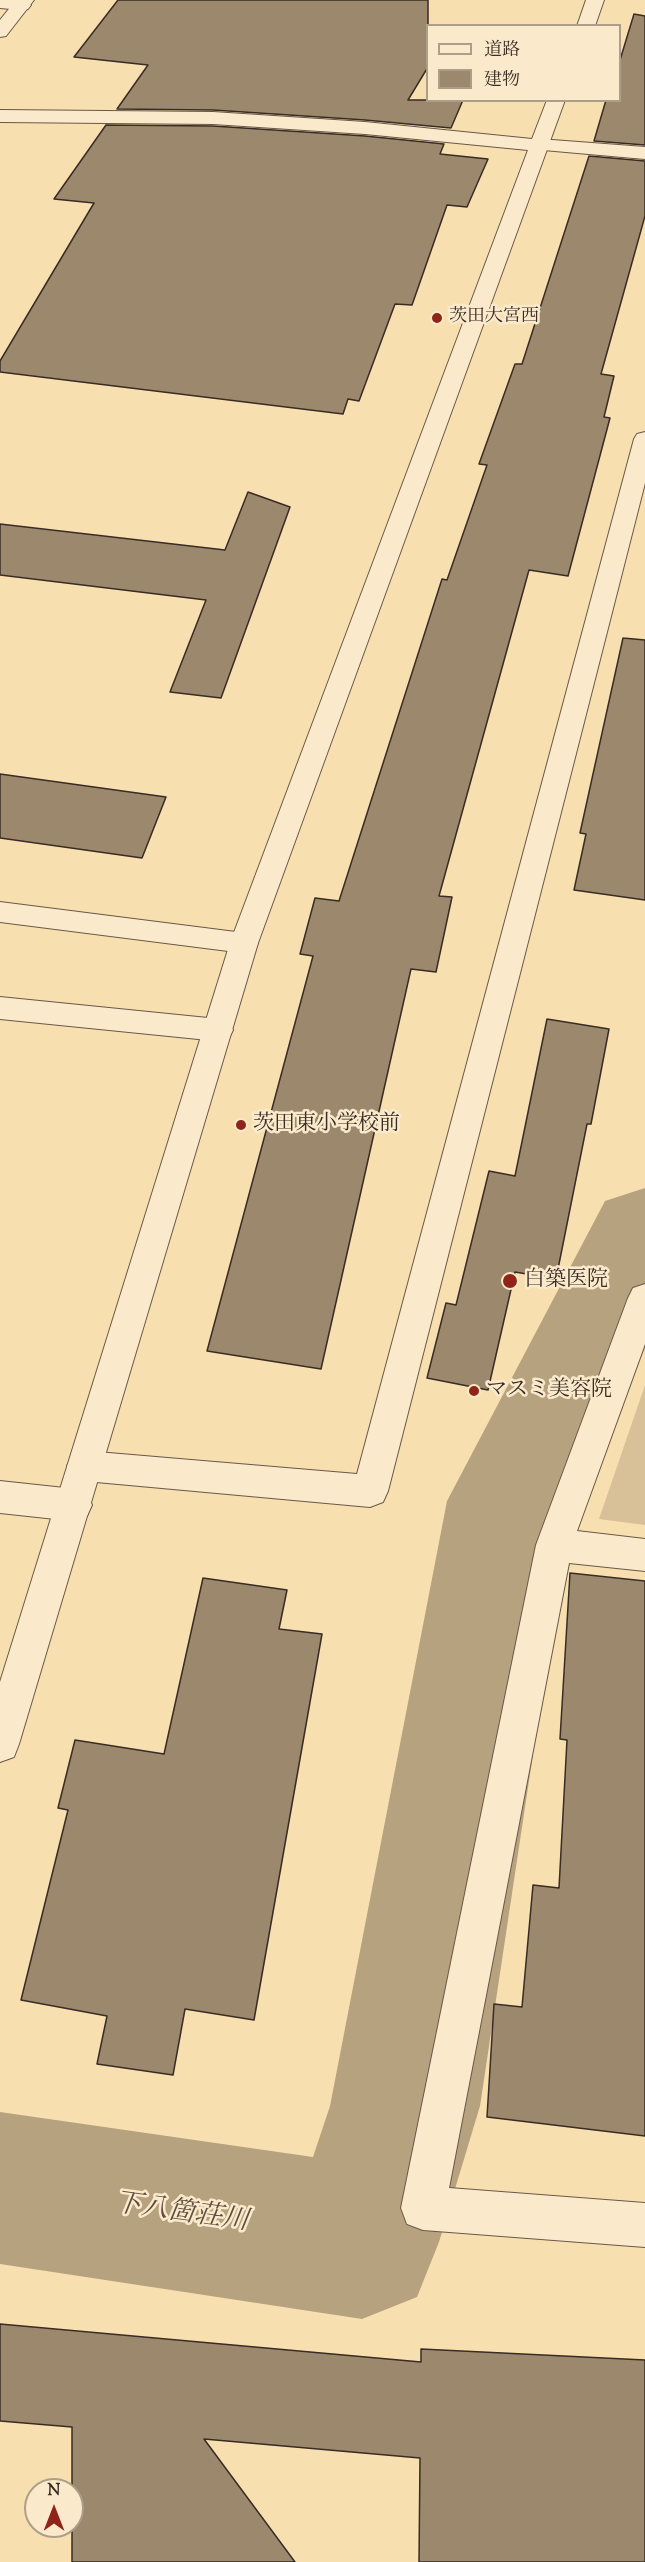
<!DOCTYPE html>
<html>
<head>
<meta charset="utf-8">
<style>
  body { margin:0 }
  #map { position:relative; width:645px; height:2562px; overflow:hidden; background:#f8dfaf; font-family:"Sorts Mill Goudy","Noto Serif JP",serif }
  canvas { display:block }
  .legend { position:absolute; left:426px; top:24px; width:195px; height:78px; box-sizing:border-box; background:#faeacb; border:2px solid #ad9e89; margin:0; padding:8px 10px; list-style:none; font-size:18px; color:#392b25 }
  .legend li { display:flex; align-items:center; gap:12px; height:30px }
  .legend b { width:30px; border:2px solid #ad9e89 }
  .north { position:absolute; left:24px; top:2478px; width:60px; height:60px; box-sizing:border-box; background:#faeacb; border:2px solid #ad9e89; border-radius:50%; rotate:0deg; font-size:16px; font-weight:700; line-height:24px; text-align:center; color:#392b25 }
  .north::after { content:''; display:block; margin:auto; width:21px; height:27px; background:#8f2418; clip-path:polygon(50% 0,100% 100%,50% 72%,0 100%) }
</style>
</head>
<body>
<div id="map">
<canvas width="645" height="2562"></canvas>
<ul class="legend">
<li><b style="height:8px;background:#faeacb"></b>道路</li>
<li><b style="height:16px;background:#9c896d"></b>建物</li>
</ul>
<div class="north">N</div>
</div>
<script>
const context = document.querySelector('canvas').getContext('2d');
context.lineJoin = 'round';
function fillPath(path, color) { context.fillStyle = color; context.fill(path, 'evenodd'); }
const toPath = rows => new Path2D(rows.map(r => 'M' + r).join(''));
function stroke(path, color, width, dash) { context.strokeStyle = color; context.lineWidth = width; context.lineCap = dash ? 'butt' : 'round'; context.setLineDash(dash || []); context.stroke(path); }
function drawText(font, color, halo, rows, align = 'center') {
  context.font = font + ' "Sorts Mill Goudy","Noto Serif JP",serif'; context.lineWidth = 5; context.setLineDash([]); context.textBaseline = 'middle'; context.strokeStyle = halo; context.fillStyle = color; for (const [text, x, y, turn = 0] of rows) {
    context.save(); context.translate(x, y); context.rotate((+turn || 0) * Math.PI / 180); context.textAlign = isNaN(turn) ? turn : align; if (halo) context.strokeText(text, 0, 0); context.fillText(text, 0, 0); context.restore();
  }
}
const green = toPath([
  [645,1385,645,1525,599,1519]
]);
const river = toPath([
  [645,1188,645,1348,571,1502,480,2106,439,2242,417,2297,362,2319,0,2264,0,2112,313,2157,330,2106,447,1501,605,1201,645,1188]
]);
const building = toPath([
  [118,0,428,0,428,67,408,100,463,100,451,128,365,120,213,110,117,109,148,65,74,57,118,0],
  [634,14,645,16,645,145,594,141,606,100,620,100,620,60,634,14],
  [106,125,213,126,365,136,444,144,440,154,488,159,467,207,447,205,412,305,395,304,359,401,348,399,343,414,0,372,0,361,94,203,54,199,106,125],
  [589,156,645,161,645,216,601,374,614,376,604,417,610,418,568,576,529,570,439,896,452,897,436,972,411,969,321,1369,207,1351,313,956,300,954,315,898,339,901,442,579,447,580,487,465,479,464,515,364,522,364,589,156],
  [248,492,290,507,221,698,170,692,206,600,0,575,0,524,225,550,248,492],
  [623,638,645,640,645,900,574,890,586,834,580,833,623,638],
  [0,774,166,797,142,858,0,838,0,774],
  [547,1019,609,1029,591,1124,587,1124,556,1279,515,1272,488,1390,427,1378,446,1303,456,1305,489,1171,515,1176,547,1019],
  [570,1573,645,1581,645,2136,487,2117,494,2004,522,2007,533,1885,559,1888,567,1740,560,1739,570,1573],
  [203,1578,287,1590,279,1629,322,1634,254,2020,185,2009,173,2075,97,2064,107,2016,21,2000,68,1810,58,1808,75,1740,164,1754,203,1578],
  [0,2324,421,2362,421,2349,645,2360,645,2562,419,2562,420,2458,204,2439,295,2562,72,2562,72,2427,0,2421,0,2324]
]);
const service = toPath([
  [0,0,23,0,31,5,28,9,22,10,0,8,0,0]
]);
const minor = toPath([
  [16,0,34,0,6,36,0,37,0,20,16,0],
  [539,139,645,147,645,159,532,149,529,145,532,141,539,139],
  [645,432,645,483,388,1491,383,1502,370,1507,85,1481,73,1477,67,1466,73,1455,85,1451,357,1474,634,439,637,434,645,432],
  [0,902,244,933,254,936,258,943,254,950,244,953,0,922,0,902],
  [0,997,218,1019,229,1022,233,1030,229,1038,218,1041,0,1019,0,997],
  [645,1284,645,1344,577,1531,645,1539,645,1571,569,1563,449,2188,645,2203,645,2247,423,2230,407,2224,401,2208,536,1545,628,1298,633,1288,645,1284],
  [0,1481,74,1489,87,1494,92,1505,87,1516,74,1521,0,1513,0,1481]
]);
const tertiary = toPath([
  [586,0,604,0,595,26,577,26,586,0],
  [547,100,565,100,258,943,19,1744,14,1757,0,1762,0,1682,230,943,528,150,365,134,213,124,0,122,0,110,213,112,365,122,532,139,547,100]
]);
const markers = [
  [437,318,6,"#8f2418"],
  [241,1125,6,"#8f2418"],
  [510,1281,8,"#8f2418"],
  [474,1391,6,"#8f2418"]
];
const farPoinames = [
  ["茨田大宮西",449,318]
];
const poiNames = [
  ["茨田東小学校前",253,1125],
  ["白築医院",524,1281],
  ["マスミ美容院",486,1391]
];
const nearWaternames = [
  ["下八箇荘川",181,2215,8]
];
fillPath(green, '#d8c098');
fillPath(river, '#b7a280');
fillPath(building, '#9c896d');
stroke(building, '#392b25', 1.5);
stroke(service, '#695848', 2);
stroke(minor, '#695848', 2);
stroke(tertiary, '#695848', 2);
fillPath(service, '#faeacb');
fillPath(minor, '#faeacb');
fillPath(tertiary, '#faeacb');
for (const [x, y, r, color] of markers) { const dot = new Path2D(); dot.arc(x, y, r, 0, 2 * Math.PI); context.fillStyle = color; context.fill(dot); stroke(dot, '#faeacb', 2); }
drawText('18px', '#392b25', '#faeacb', farPoinames, 'left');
drawText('21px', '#392b25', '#faeacb', poiNames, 'left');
drawText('italic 27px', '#5f4f40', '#faeacb', nearWaternames);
</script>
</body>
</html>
